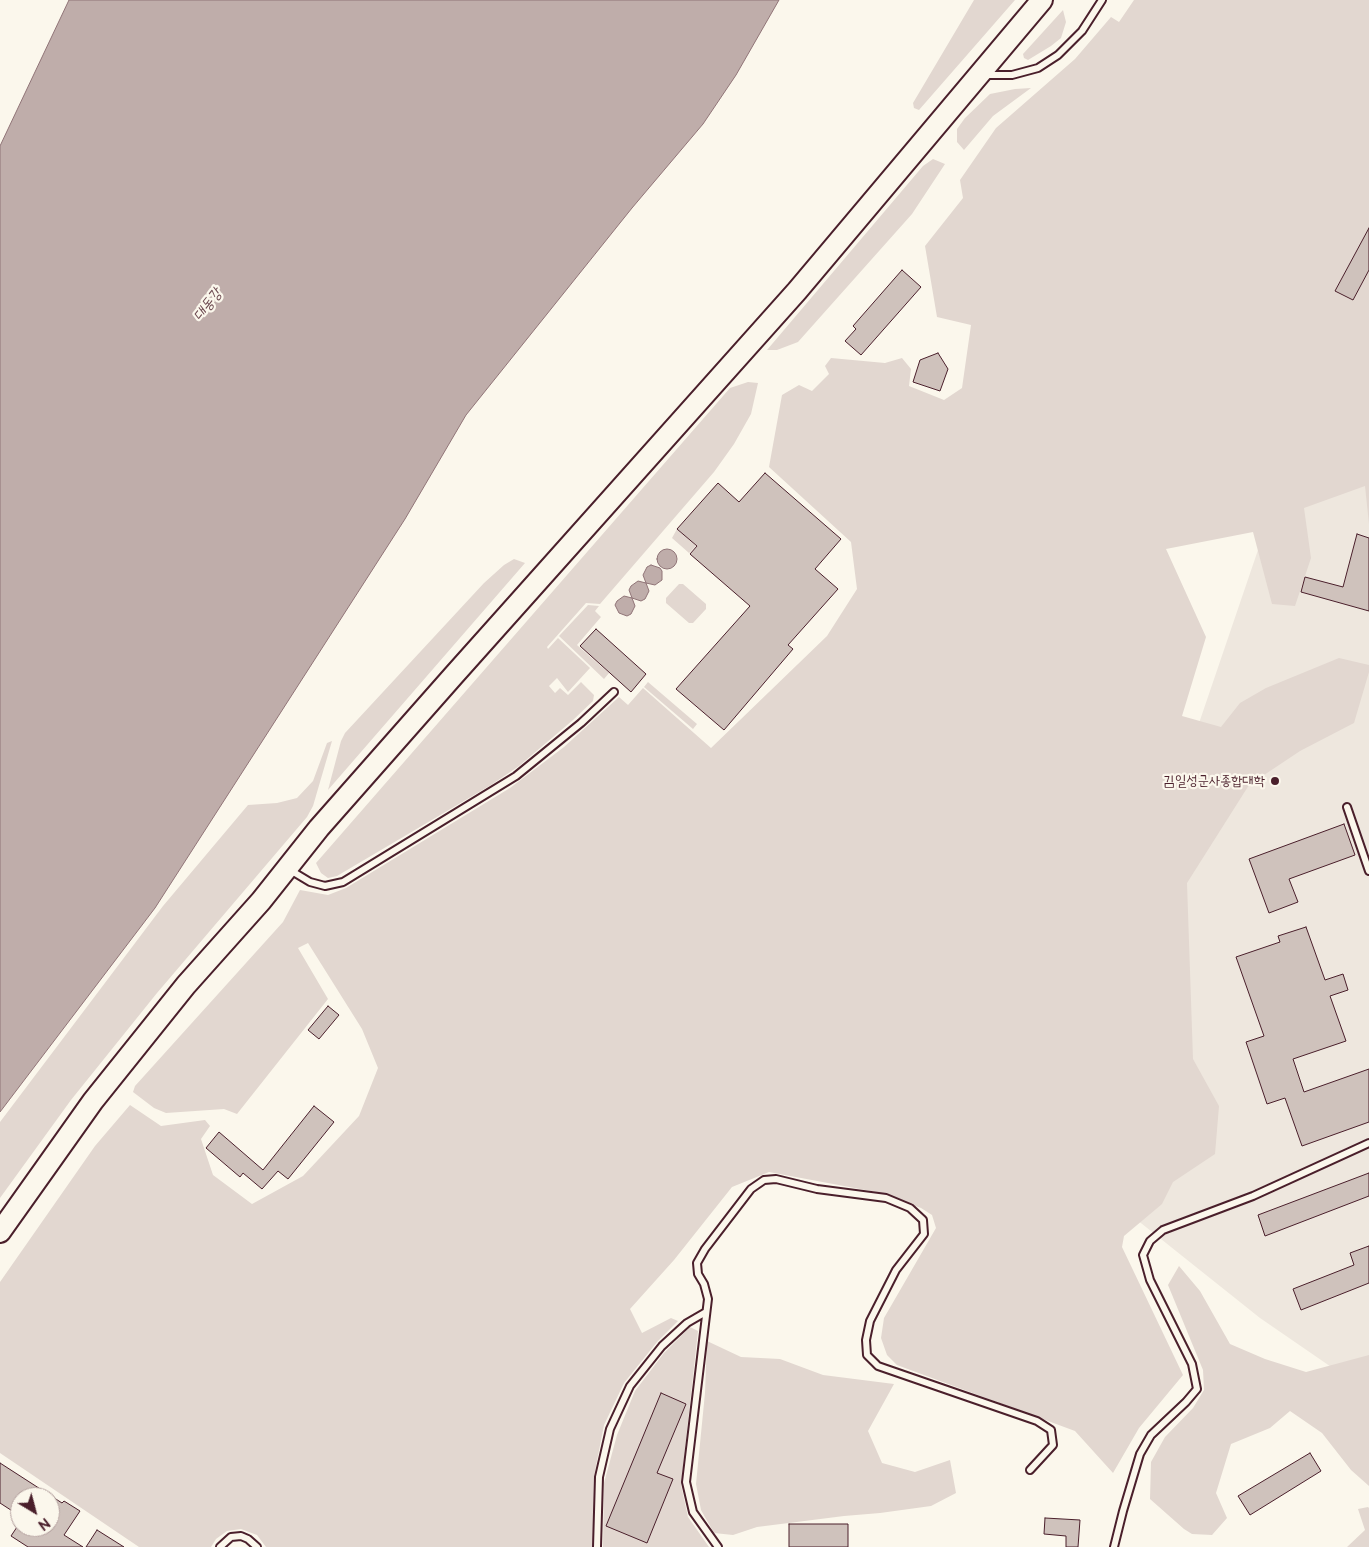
<!DOCTYPE html>
<html>
<head>
<meta charset="utf-8">
<style>
  body { margin:0 }
  #map { position:relative; width:1369px; height:1547px; overflow:hidden; background:#fbf7ec; font-family:"Balsamiq Sans",sans-serif }
  canvas { display:block }
  .north { position:absolute; left:10px; top:1487px; width:50px; height:50px; box-sizing:border-box; background:#fbf7ec; border:1px solid #b4a19f; border-radius:50%; rotate:143deg; font-size:14px; font-weight:700; line-height:20px; text-align:center; color:#4a1f2b }
  .north::after { content:''; display:block; margin:auto; width:18px; height:22px; background:#4a1f2b; clip-path:polygon(50% 0,100% 100%,50% 72%,0 100%) }
</style>
</head>
<body>
<div id="map">
<canvas width="1369" height="1547"></canvas>
<div class="north">N</div>
</div>
<script>
const context = document.querySelector('canvas').getContext('2d');
context.lineJoin = 'round';
function fillPath(path, color) { context.fillStyle = color; context.fill(path, 'evenodd'); }
const toPath = rows => new Path2D(rows.map(r => 'M' + r).join(''));
function stroke(path, color, width, dash) { context.strokeStyle = color; context.lineWidth = width; context.lineCap = dash ? 'butt' : 'round'; context.setLineDash(dash || []); context.stroke(path); }
function drawText(font, color, halo, rows, align = 'center') {
  context.font = font + ' "Balsamiq Sans","Poor Story",sans-serif'; context.lineWidth = 4.5; context.setLineDash([]); context.textBaseline = 'middle'; context.strokeStyle = halo; context.fillStyle = color; for (const [text, x, y, turn = 0] of rows) {
    context.save(); context.translate(x, y); context.rotate((+turn || 0) * Math.PI / 180); context.textAlign = isNaN(turn) ? turn : align; if (halo) context.strokeText(text, 0, 0); context.fillText(text, 0, 0); context.restore();
  }
}
const built = toPath([
  [1369,340,1369,1393,1260,1318,1023,1129,1150,867,1258,550,1341,418]
]);
const green = toPath([
  [974,0,1015,0,919,110,914,108,913,103],
  [1134,0,1369,0,1369,524,1365,486,1304,508,1311,558,1295,606,1272,604,1253,532,1166,549,1206,637,1182,716,1221,727,1240,703,1266,688,1339,658,1369,665,1369,672,1354,723,1300,751,1249,785,1187,883,1193,1059,1219,1106,1215,1154,1173,1182,1162,1204,1124,1236,1122,1247,1183,1375,1139,1428,1113,1473,1075,1431,897,1365,887,1355,881,1338,884,1318,936,1228,932,1215,921,1208,876,1192,769,1172,732,1187,674,1260,630,1309,642,1333,671,1318,678,1321,657,1342,624,1383,604,1425,594,1476,593,1547,266,1547,257,1535,241,1529,227,1531,216,1539,211,1547,139,1547,0,1453,0,1282,95,1146,130,1105,161,1126,205,1120,210,1126,201,1139,213,1175,252,1204,303,1176,359,1116,378,1068,362,1029,308,943,298,948,328,999,237,1114,224,1109,166,1113,154,1108,133,1092,135,1086,283,922,300,890,328,895,346,888,510,788,564,747,619,697,628,705,643,688,711,748,827,636,857,589,851,542,769,467,782,395,799,385,812,391,829,374,825,366,831,358,885,363,902,358,911,369,909,386,944,400,962,388,971,325,937,317,925,246,963,198,960,180,996,128,1075,59,1111,17,1119,22],
  [1063,10,1066,22,1061,38,1051,46,1028,60,1024,58,1023,54],
  [1031,88,993,116,964,150,957,142,957,129,965,118,990,94,1015,89],
  [933,159,945,164,912,214,798,342,777,350,767,350,923,166],
  [748,382,758,383,751,414,734,444,714,472,600,604,586,603,547,647,548,649,558,638,590,668,568,692,557,678,549,686,555,693,560,688,568,695,581,682,594,695,593,701,573,720,519,766,491,785,337,876,328,878,321,873,316,863,730,388],
  [677,529,696,546,689,553,672,538],
  [514,559,525,563,328,790,341,741,345,733,484,583,504,565],
  [679,584,683,584,706,604,706,609,693,623,689,623,666,603,666,598],
  [588,605,599,606,595,611,601,617,577,645,609,673,604,679,559,636],
  [648,682,697,724,693,729,644,687],
  [332,741,313,806,307,817,157,993,71,1100,0,1198,0,1122,163,906,248,805,277,803,297,798,313,781,327,743],
  [1179,1266,1200,1291,1230,1344,1265,1359,1306,1372,1369,1355,1369,1486,1351,1470,1322,1433,1290,1411,1270,1428,1231,1444,1216,1493,1227,1518,1212,1535,1192,1534,1184,1529,1150,1499,1151,1462,1165,1437,1193,1408,1204,1390,1203,1370,1168,1285],
  [690,1327,698,1331,681,1485,688,1517,709,1547,603,1547,604,1483,617,1435,635,1391,664,1353],
  [707,1341,741,1357,780,1359,823,1375,894,1384,868,1431,882,1463,915,1472,950,1460,956,1493,931,1506,880,1513,844,1516,757,1527,733,1535,714,1533,701,1510,696,1484,705,1393],
  [1368,1507,1369,1508,1369,1547,1347,1547,1365,1530,1358,1509]
]);
const water = toPath([
  [69,0,779,0,736,75,703,124,632,208,466,415,405,519,155,908,0,1112,0,146,69,0],
  '657 559a10 10 0 1 1 20 0a10 10 0 1 1-20 0Z',
  [651,565,660,568,662,571,662,580,655,585,646,583,649,591,645,599,641,601,632,598,635,606,631,614,627,616,619,613,615,605,617,601,624,596,632,598,629,590,631,586,638,581,646,583,643,575,647,567,651,565]
]);
const building = toPath([
  [1369,228,1369,270,1353,300,1335,291,1369,228],
  [902,270,921,287,861,355,845,341,856,329,853,326,902,270],
  [938,353,948,369,940,391,913,382,920,360,938,353],
  [765,473,841,539,815,569,838,589,788,645,793,649,724,730,676,689,750,606,690,554,697,546,677,529,718,483,739,502,765,473],
  [1357,534,1369,538,1369,611,1301,592,1305,577,1343,587,1357,534],
  [596,629,646,674,631,692,580,646,596,629],
  [1344,824,1355,855,1289,879,1298,902,1269,913,1249,859,1344,824],
  [1306,927,1325,980,1343,974,1348,990,1330,996,1346,1041,1293,1059,1304,1092,1369,1069,1369,1122,1302,1146,1285,1098,1267,1104,1246,1042,1264,1036,1236,957,1280,942,1278,936,1306,927],
  [328,1006,339,1015,319,1039,308,1030,328,1006],
  [314,1106,334,1122,288,1179,278,1171,262,1189,243,1173,240,1177,206,1148,219,1132,263,1170,314,1106],
  [1369,1173,1369,1196,1265,1236,1258,1215,1369,1173],
  [1369,1246,1369,1283,1301,1310,1293,1289,1354,1265,1350,1253,1369,1246],
  [661,1393,686,1404,657,1473,673,1479,647,1543,606,1526,661,1393],
  [1310,1453,1321,1471,1250,1515,1238,1496,1310,1453],
  [0,1463,62,1503,64,1501,80,1511,64,1535,83,1547,28,1547,11,1536,17,1527,50,1527,50,1497,20,1497,20,1516,0,1503,0,1463],
  [1045,1518,1080,1520,1078,1547,1066,1547,1066,1536,1044,1534,1045,1518],
  [789,1524,848,1524,848,1547,789,1547,789,1524],
  [97,1530,124,1547,86,1547,97,1530]
]);
const service = toPath([
  [984,75,1012,75,1038,68,1058,55,1082,31,1102,0],
  [1347,807,1369,871],
  [290,870,310,882,325,886,343,882,516,776,581,723,614,692],
  [220,1547,231,1537,241,1536,248,1539,257,1547],
  [597,1547,599,1477,610,1429,630,1386,662,1346,687,1323,706,1312],
  [718,1547,693,1512,686,1482,708,1299,704,1284,698,1274,697,1263,705,1249,751,1189,764,1180,776,1179,817,1189,886,1198,910,1208,923,1220,924,1234,896,1270,870,1321,866,1340,867,1355,878,1366,1037,1421,1051,1430,1053,1445,1030,1470],
  [1114,1547,1123,1511,1140,1454,1151,1435,1186,1402,1197,1389,1192,1364,1150,1280,1143,1255,1150,1241,1163,1230,1253,1196,1369,1143]
]);
const trunk = toPath([
  [0,1232,93,1101,186,985,261,901,319,828,454,675,797,291,1042,0]
]);
const markers = [
  [1275,781,5,"#4a1f2b"]
];
const poiNames = [
  ["김일성군사종합대학",1265,781]
];
const waterNames = [
  ["대동강",208,305,-52]
];
fillPath(built, '#eee7de');
fillPath(green, '#e2d7d0');
fillPath(water, '#bfadaa');
stroke(water, '#907477', 1);
fillPath(building, '#cfc2bc');
stroke(building, '#4a1f2b', 1);
stroke(service, '#4a1f2b', 10);
stroke(trunk, '#4a1f2b', 24);
stroke(service, '#fbf7ec', 6);
stroke(trunk, '#fbf7ec', 20);
for (const [x, y, r, color] of markers) { const dot = new Path2D(); dot.arc(x, y, r, 0, 2 * Math.PI); context.fillStyle = color; context.fill(dot); stroke(dot, '#fbf7ec', 2); }
drawText('14px', '#4a1f2b', '#fbf7ec', poiNames, 'right');
drawText('italic 15px', '#6d4a51', '#fbf7ec', waterNames);
</script>
</body>
</html>
